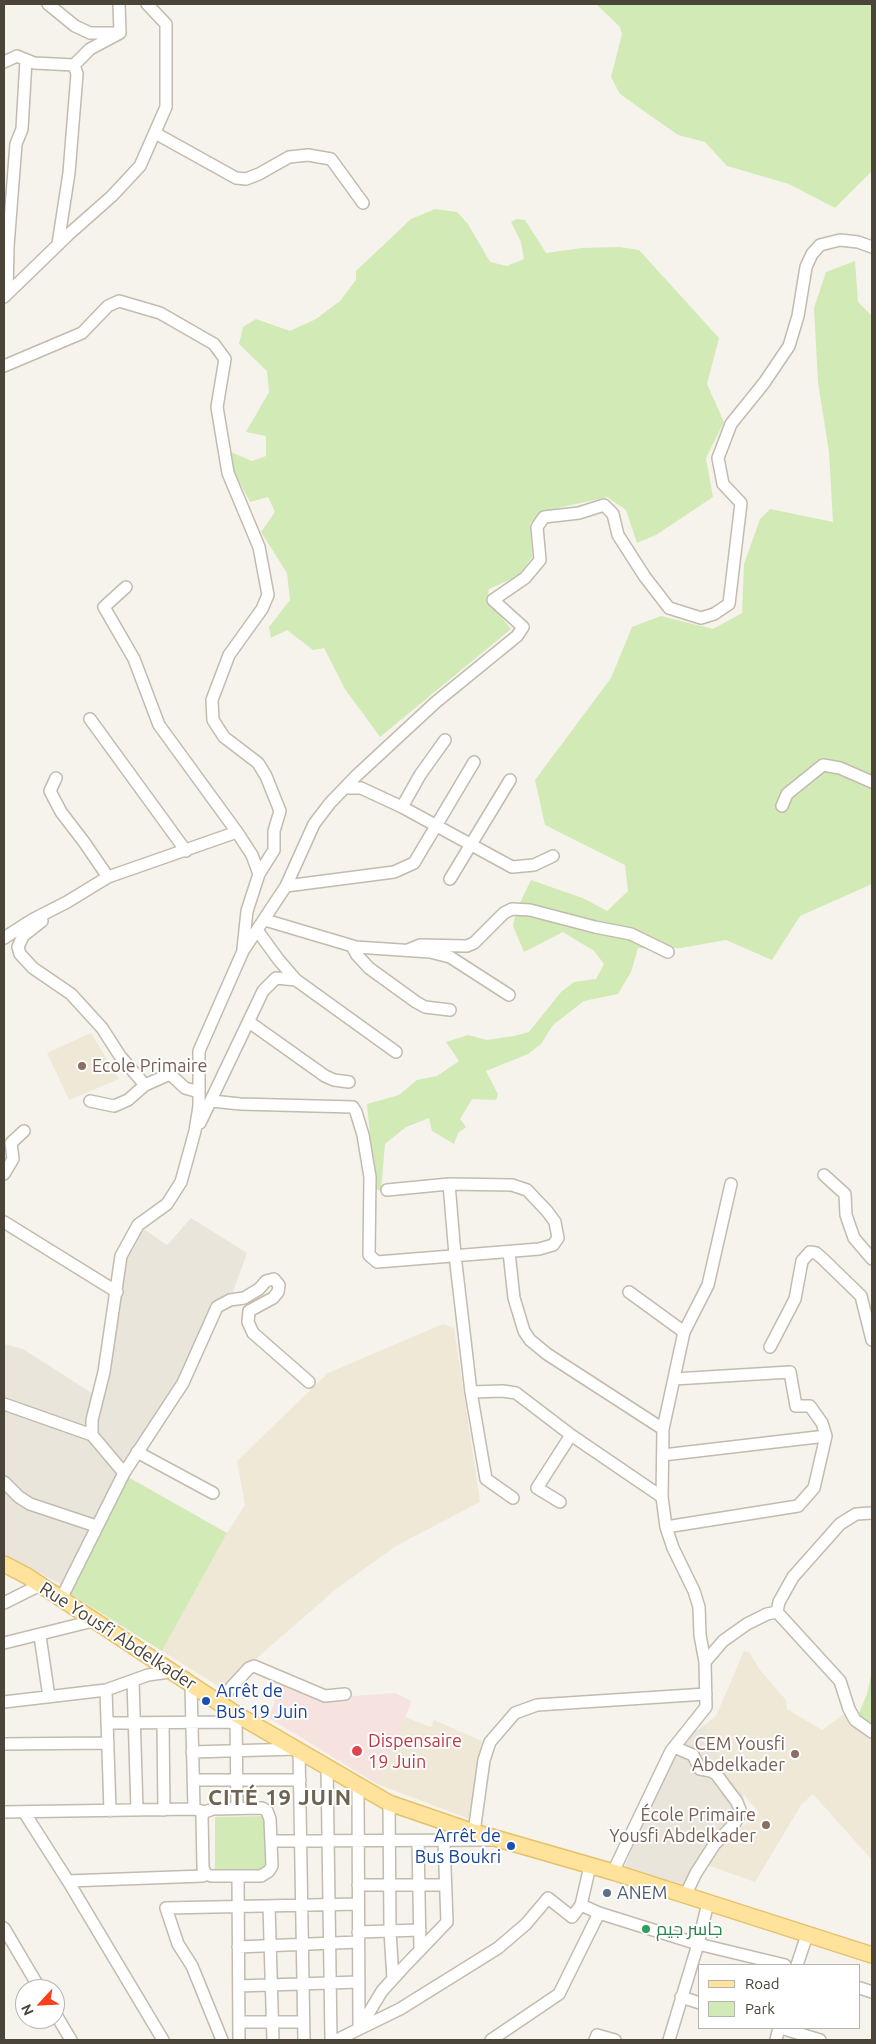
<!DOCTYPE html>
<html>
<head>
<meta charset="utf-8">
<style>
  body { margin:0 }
  #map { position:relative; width:876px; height:2044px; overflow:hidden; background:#f6f3ec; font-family:Ubuntu,sans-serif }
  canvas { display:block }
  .frame { position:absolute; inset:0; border:5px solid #4b4439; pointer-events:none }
  .legend { position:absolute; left:698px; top:1964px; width:162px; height:65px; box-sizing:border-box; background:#fff; border:1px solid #b7b4b0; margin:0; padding:6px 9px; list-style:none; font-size:15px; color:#4b4439 }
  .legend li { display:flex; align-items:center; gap:10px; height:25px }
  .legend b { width:25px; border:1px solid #b7b4b0 }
  .north { position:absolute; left:15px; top:1979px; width:50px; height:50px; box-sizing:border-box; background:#fff; border:1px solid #b7b4b0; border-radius:50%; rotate:245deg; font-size:14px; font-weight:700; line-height:20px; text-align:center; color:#4b4439 }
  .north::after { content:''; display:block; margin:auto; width:18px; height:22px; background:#fc3f1d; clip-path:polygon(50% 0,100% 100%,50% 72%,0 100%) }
</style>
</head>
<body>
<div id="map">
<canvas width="876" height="2044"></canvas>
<div class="frame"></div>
<ul class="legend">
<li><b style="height:6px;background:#ffe39c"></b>Road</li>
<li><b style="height:14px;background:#d2eab5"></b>Park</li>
</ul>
<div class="north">N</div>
</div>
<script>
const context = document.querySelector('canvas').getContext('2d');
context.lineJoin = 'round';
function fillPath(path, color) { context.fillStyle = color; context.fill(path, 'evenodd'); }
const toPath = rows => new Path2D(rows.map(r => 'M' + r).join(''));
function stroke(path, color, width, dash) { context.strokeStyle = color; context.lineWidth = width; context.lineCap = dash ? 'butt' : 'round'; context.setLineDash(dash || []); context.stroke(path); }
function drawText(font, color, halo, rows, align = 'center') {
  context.font = font + ' Ubuntu,Cairo,sans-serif'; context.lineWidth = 4; context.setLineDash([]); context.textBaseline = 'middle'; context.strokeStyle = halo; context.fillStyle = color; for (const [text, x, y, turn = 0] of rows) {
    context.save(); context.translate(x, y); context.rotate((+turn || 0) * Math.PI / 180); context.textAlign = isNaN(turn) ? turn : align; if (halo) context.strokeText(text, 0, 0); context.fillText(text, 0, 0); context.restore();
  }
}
const residential = toPath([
  [191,1218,247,1253,230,1300,216,1307,183,1383,137,1452,66,1587,4,1554,4,1344,23,1349,98,1397,121,1256,138,1225,167,1245],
  [706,1724,722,1768,744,1795,723,1828,706,1846,684,1889,623,1871,671,1756,689,1736]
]);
const education = toPath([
  [91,1033,119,1079,69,1100,47,1053],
  [443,1324,454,1328,480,1502,396,1546,336,1589,257,1658,246,1665,223,1689,162,1651,227,1533,245,1505,237,1461,328,1373],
  [744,1651,750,1653,759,1669,786,1700,787,1709,822,1730,844,1714,854,1725,872,1736,872,1860,813,1794,801,1805,755,1882,707,1865,729,1837,759,1813,722,1768,706,1724,716,1716],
  [405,1717,431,1727,434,1720,482,1741,472,1820,377,1784]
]);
const medical = toPath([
  [282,1681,325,1698,395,1693,412,1701,377,1784,269,1718]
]);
const green = toPath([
  [596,4,872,4,872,171,835,208,789,184,727,166,705,142,678,135,620,94,611,77,622,34,620,27],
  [435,209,457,212,468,224,490,262,507,266,524,259,521,242,511,222,517,219,525,220,546,253,582,248,620,247,639,250,719,338,707,384,724,422,706,458,713,497,656,535,637,543,626,510,607,497,549,510,530,523,532,557,518,576,489,589,487,600,511,629,380,737,345,689,324,648,313,650,287,630,271,638,269,627,290,600,287,573,261,532,275,512,268,497,250,502,234,472,231,452,252,461,266,456,266,436,246,432,269,392,267,371,239,344,243,327,256,319,290,331,316,319,340,301,356,280,356,271,411,219],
  [855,261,858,302,871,315,872,313,872,884,800,916,772,960,726,940,681,948,638,948,631,972,618,994,584,1001,553,1025,541,1044,528,1054,486,1071,498,1094,496,1100,472,1099,460,1119,466,1127,458,1133,454,1144,432,1131,429,1118,406,1127,385,1144,381,1190,375,1190,367,1104,399,1095,417,1080,437,1076,459,1061,446,1042,468,1035,487,1040,514,1036,529,1032,561,992,574,982,596,979,604,964,594,951,563,932,524,952,513,926,516,911,531,880,585,899,607,911,628,891,625,865,545,825,535,780,611,678,632,627,661,616,713,629,742,613,744,564,760,519,770,509,833,522,829,452,818,382,814,308,826,272],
  [128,1477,227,1533,162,1651,69,1593],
  [872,1671,872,1729,857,1718,867,1694],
  [265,1816,265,1870,215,1869,215,1817]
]);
const minor = toPath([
  [48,4,75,26,90,33,118,33],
  [4,62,17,56,34,63,74,65,90,49,120,33,119,4],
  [155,133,236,178,246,179,259,174,289,157,308,155,331,159,363,203],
  [58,244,69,173,77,74,74,65],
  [7,294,8,246,16,144,22,129,26,60],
  [4,297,69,234,112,196,140,166,166,107,166,24,147,4],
  [4,366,82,333,108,306,119,301,160,313,214,344,225,359,217,407,228,473,259,547,268,595,262,609,229,655,212,700,213,720,224,737,258,763,266,776,280,811,274,831,274,850,259,874],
  [126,587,104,607,134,659,159,725,237,832,252,855,259,874,247,911,243,949],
  [90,719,186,851],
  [56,778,50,791,61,812,84,842,108,877],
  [346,788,361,788,402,807,512,867,534,865,553,856],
  [782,806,787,794,823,765,840,768,872,782],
  [402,807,420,775,445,740],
  [450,879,510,780],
  [286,886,394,872,414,863,474,762],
  [265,920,356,947,430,952,450,957,509,995],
  [42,921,23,936,18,947,20,954,33,968,71,994,102,1028,120,1056,145,1085],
  [257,930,278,959,296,980,396,1052],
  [4,938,32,920,67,902,108,877,237,832],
  [352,946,357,955,369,968,416,1002,425,1007,450,1010],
  [408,950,420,945,467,946,474,943,504,913,512,909,530,910,595,927,631,934,668,952],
  [249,1022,325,1076,334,1080,349,1082],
  [90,1101,114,1106,128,1100,145,1085,170,1074,185,1088,199,1092],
  [212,1101,240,1104,353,1107,356,1112,363,1135,370,1177,369,1255,377,1262,539,1249,553,1245,558,1238,555,1222,547,1211,527,1190,512,1185,449,1184,387,1190],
  [200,1123,263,991,276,978,296,980],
  [4,1174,13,1159,11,1143,24,1131],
  [824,1175,845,1194,846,1215,854,1238,872,1259],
  [449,1184,455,1255,471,1392,486,1479,513,1498],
  [4,1222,117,1292],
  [509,1252,514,1298,524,1331,530,1340,547,1354,663,1429],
  [629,1292,684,1332],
  [770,1347,795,1299,802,1261,810,1252,816,1253,823,1259,861,1296,872,1340],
  [471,1392,503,1391,516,1393,571,1435,662,1497],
  [4,1404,92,1435],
  [137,1452,213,1493],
  [663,1455,826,1436,822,1423,810,1406,796,1406,790,1372,674,1379],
  [124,1473,183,1383,217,1307,230,1300,244,1298,259,1289,266,1281,274,1279,279,1285,278,1292,273,1298,249,1311,248,1322,253,1333,309,1382],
  [4,1482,19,1497,30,1504,96,1526],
  [560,1502,537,1488,571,1435],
  [666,1527,798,1506,814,1488,826,1436],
  [61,1599,124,1473,92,1435,92,1420,104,1372,121,1256,138,1225,167,1204,181,1182,195,1131,199,1106,199,1051,243,951,286,886,314,824,330,803,356,776,436,702,517,636,523,627,493,600,525,578,540,560,537,527,544,517,579,513,604,505,613,514,618,535,645,577,669,608,701,618,714,614,729,604,741,503,723,484,718,458,731,424,764,383,789,346,798,316,806,267,812,254,820,245,840,240,858,242,872,247],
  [4,1603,40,1585],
  [777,1612,779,1602,793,1577,840,1524,856,1514,872,1513],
  [40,1636,49,1697],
  [4,1643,93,1621],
  [705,1662,723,1641,747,1624,767,1614,777,1612,840,1681,849,1709,855,1720,872,1732],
  [133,1681,137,1810],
  [191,1685,194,1809],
  [106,1690,110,1811],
  [4,1702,106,1690,148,1675,169,1672],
  [217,1703,249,1668,254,1666,325,1696,345,1694],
  [236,1715,237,1808],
  [107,1723,236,1722],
  [163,1723,164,1810],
  [4,1744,108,1743],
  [674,1747,693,1755,700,1769,711,1771,716,1774,737,1802,740,1810,739,1816,735,1823,714,1845,696,1873,685,1896],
  [299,1750,304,2040],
  [192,1752,297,1749],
  [327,1766,331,2040],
  [193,1780,300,1780],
  [358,1785,359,2029,400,2009,498,1948,526,1924,548,1898,572,1917,581,1905],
  [389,1803,390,1931,393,1979],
  [4,1812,194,1809,205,1812,213,1809,262,1808,267,1811,270,1819,272,1866,269,1871,261,1876,211,1876,206,1874,203,1868,202,1816,205,1812],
  [24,1812,68,1881,163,2040],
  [474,1832,484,1760,490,1742,515,1713,537,1705,706,1694],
  [271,1841,492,1840],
  [418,1841,420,1949],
  [590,1866,581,1905,599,1913,698,1944,785,1965],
  [613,1872,671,1751,706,1707,705,1662,700,1635,699,1607,694,1591,673,1548,666,1527,662,1497,663,1429,684,1332,708,1285,731,1184],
  [238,1876,239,2040],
  [68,1881,203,1876,206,1874],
  [358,1885,445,1885],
  [269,1906,273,2040],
  [4,1928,40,1989],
  [358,1932,420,1930],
  [238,1947,358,1942],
  [797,1965,807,1935],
  [239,1986,358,1982],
  [860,1988,872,1992],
  [681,1997,700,2003],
  [55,2013,71,2040],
  [239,2022,303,2022],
  [781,2028,820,2040],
  [222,2040,192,1966,178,1944,166,1908,358,1904],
  [337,2040,359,2029,382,1991,402,1969,447,1922,444,1841],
  [491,2040,559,1994,599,1913],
  [595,2040,597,2035,615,2040],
  [669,2040,698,1944,708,1903],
  [776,2040,779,2028]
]);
const major = toPath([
  [4,1564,27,1576,236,1714,389,1803,474,1832,613,1872,872,1955]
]);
const markers = [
  [82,1066,5,"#8d6e63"],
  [206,1701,5,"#1a4fb4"],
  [357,1751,6,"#e0444e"],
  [795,1754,5,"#8d6e63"],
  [766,1825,5,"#8d6e63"],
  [511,1846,5,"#1a4fb4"],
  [607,1893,5,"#5c6f8a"],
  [646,1929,5,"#2e9e5b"]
];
const educationNames = [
  ["Ecole Primaire",92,1066,"left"],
  ["CEM Yousfi",785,1744],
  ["Abdelkader",785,1765],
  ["École Primaire",756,1815],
  ["Yousfi Abdelkader",756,1836]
];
const streetNames = [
  ["Rue Yousfi Abdelkader",118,1636,33]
];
const transitNames = [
  ["Arrêt de",216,1691],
  ["Bus 19 Juin",216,1712],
  ["Arrêt de",501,1836,"right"],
  ["Bus Boukri",501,1857,"right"]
];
const healthNames = [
  ["Dispensaire",368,1741],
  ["19 Juin",368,1762]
];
const serviceNames = [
  ["ANEM",617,1893]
];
const leisureNames = [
  ["جاسر جيم",656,1929]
];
const districtNames = [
  ["CITÉ 19 JUIN",280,1798]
];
fillPath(residential, '#eae5da');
fillPath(education, '#efe8d6');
fillPath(medical, '#f6e3e0');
fillPath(green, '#d2eab5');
stroke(minor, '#c2bbae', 14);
stroke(major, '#e6c16a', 18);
stroke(minor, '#fff', 11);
stroke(major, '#ffe39c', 15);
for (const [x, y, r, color] of markers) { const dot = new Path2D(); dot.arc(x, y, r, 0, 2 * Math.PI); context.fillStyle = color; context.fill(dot); stroke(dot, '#fff', 2); }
drawText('18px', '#785e54', '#fff', educationNames, 'right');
drawText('18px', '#4b4439', '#fff', streetNames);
drawText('18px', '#164399', '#fff', transitNames, 'left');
drawText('18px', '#be3a42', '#fff', healthNames, 'left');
drawText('18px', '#4e5e75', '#fff', serviceNames, 'left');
drawText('18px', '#27864d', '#fff', leisureNames, 'left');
context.letterSpacing = '1px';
drawText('bold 22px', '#6e6250', '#fff', districtNames);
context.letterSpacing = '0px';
</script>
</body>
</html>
